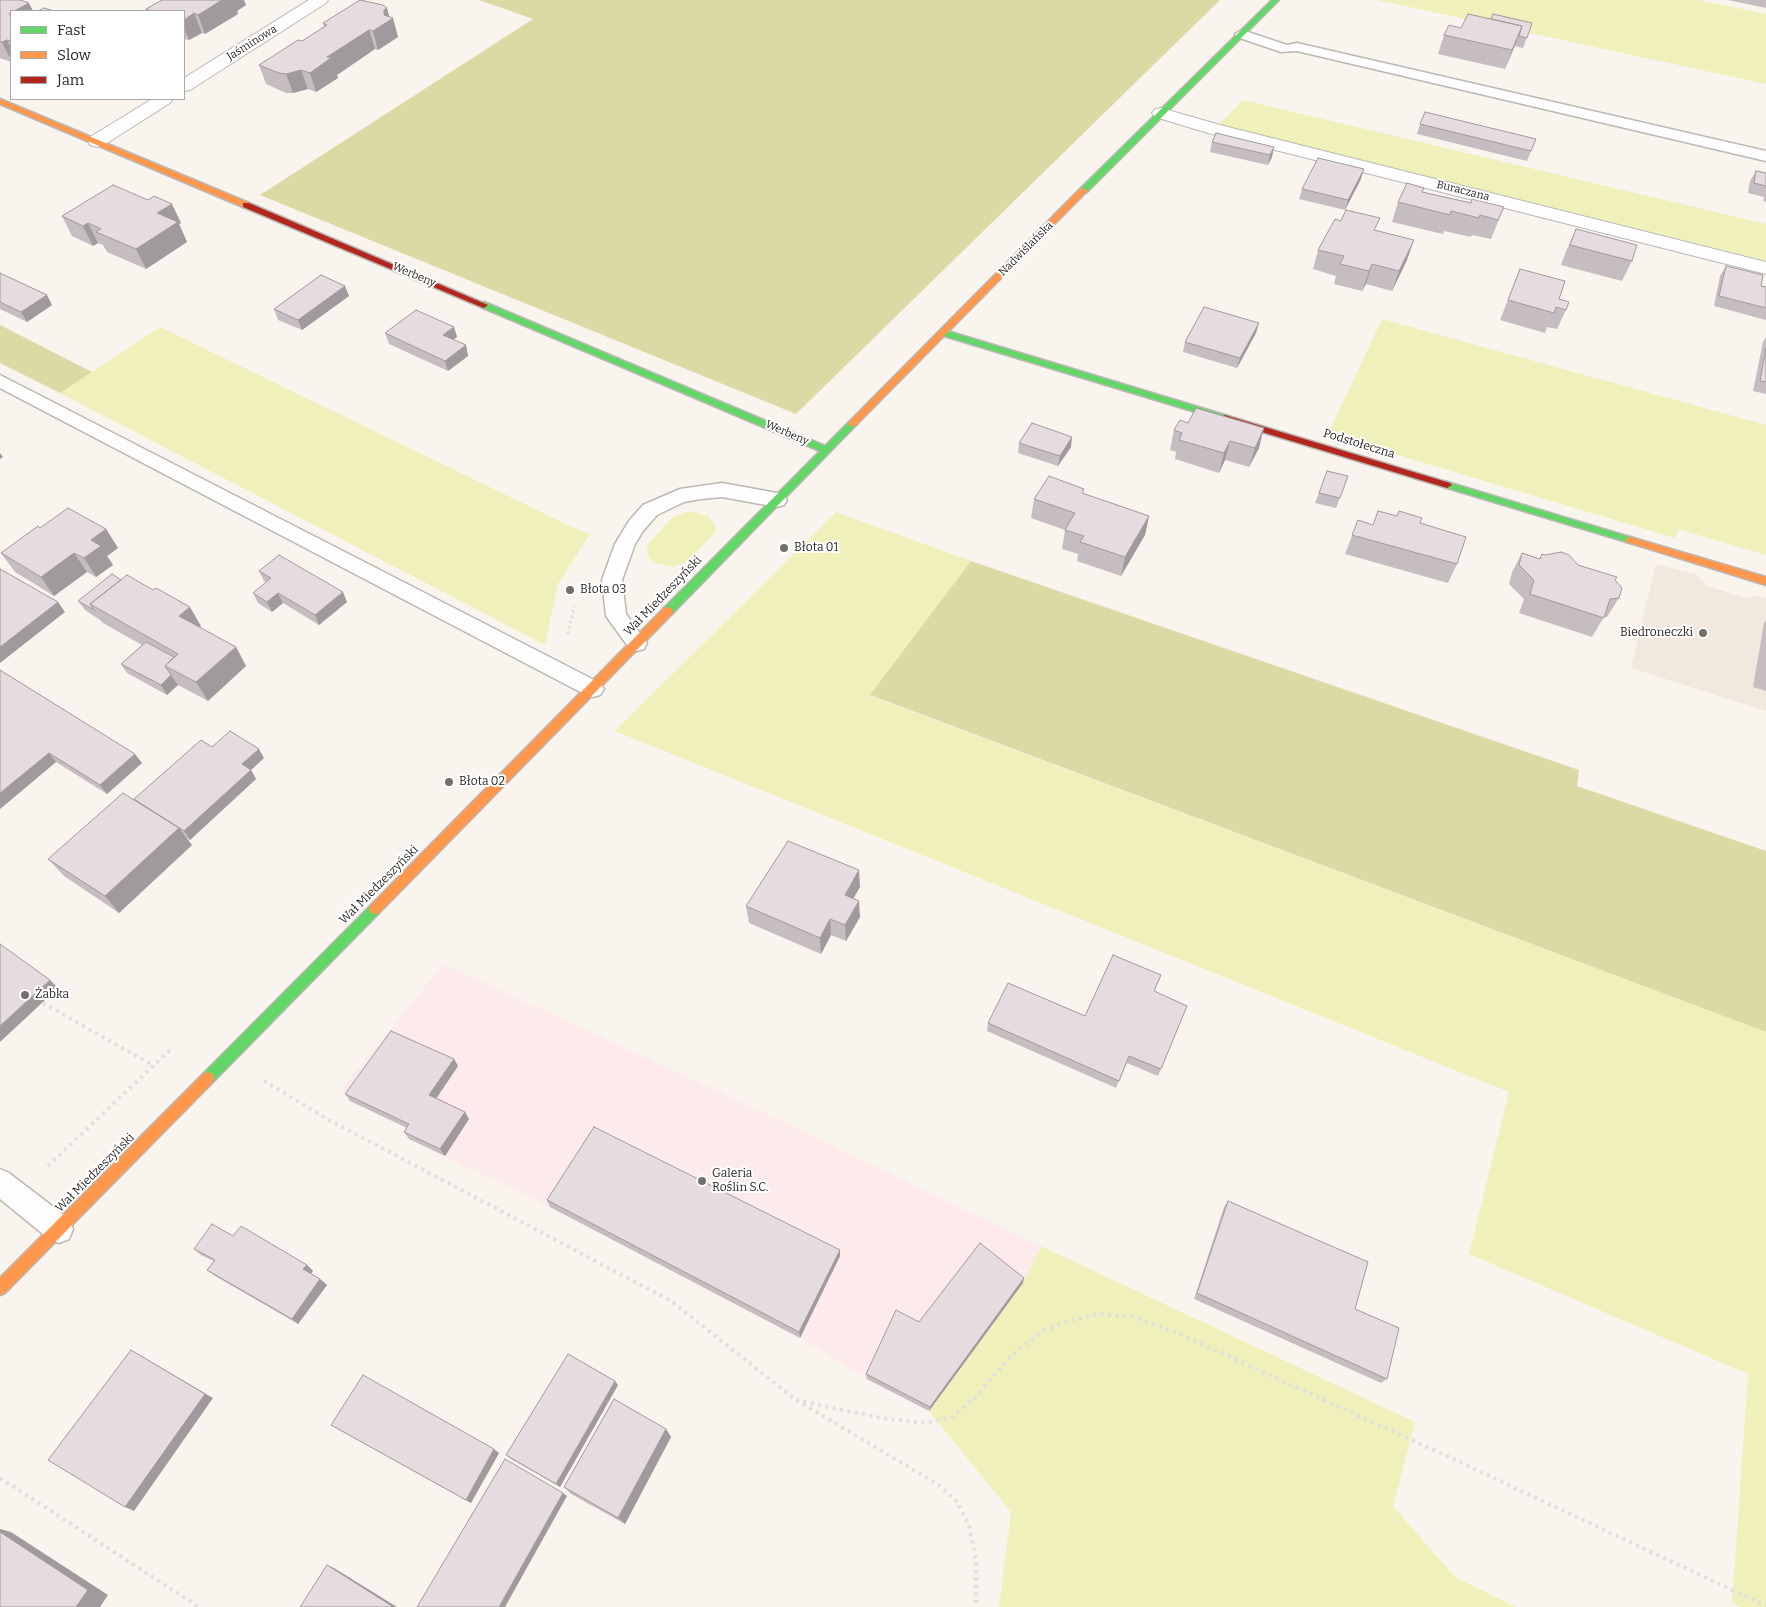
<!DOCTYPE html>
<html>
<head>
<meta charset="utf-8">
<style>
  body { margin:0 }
  #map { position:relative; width:1766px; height:1607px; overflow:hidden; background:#faf4ef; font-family:Bitter,serif }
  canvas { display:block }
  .legend { position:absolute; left:10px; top:10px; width:175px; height:90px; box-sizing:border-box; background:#fff; border:1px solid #aaa9a7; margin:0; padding:6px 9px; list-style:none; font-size:15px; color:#2b2724 }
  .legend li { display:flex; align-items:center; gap:10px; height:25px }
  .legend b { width:25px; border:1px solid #aaa9a7 }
</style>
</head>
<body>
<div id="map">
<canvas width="1766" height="1607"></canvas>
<ul class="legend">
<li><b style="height:6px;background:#63d668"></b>Fast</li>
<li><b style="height:6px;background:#ff974d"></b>Slow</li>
<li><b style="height:6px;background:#b3261e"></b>Jam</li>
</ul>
</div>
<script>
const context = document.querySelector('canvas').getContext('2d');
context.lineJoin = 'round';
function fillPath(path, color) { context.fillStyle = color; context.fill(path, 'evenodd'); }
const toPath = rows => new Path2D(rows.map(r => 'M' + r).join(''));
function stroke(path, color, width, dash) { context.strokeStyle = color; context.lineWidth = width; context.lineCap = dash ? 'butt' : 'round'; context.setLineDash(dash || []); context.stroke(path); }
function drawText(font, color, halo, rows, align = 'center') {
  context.font = font + ' Bitter,serif'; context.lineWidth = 4; context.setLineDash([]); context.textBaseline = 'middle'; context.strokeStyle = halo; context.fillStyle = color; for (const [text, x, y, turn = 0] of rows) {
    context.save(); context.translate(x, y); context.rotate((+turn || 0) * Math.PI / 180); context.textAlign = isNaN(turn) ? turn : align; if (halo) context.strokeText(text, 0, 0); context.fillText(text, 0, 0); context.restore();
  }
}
const commercial = toPath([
  [444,964,731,1097,1041,1246,1023,1283,929,1411,867,1379,800,1338,550,1207,409,1139,414,1131,350,1101,343,1087]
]);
const built = toPath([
  [1656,564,1696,574,1707,586,1747,598,1759,596,1766,598,1766,711,1631,668]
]);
const green = toPath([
  [1377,0,1699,0,1766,14,1766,84],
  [1243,100,1766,224,1766,261,1219,124],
  [1382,319,1766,425,1766,555,1678,529,1675,538,1328,434],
  [160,327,572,527,590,534,558,584,545,645,60,393],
  [690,511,708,516,715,525,716,532,685,563,673,567,654,563,648,557,647,545,673,517],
  [836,512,971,561,870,696,1766,1032,1766,1607,1740,1607,1732,1603,1748,1374,1469,1254,1509,1092,615,731],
  [1041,1246,1415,1422,1393,1506,1455,1577,1516,1607,999,1607,1011,1512,929,1411,1023,1283]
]);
const forest = toPath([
  [479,0,1220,0,796,414,260,195,533,19],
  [0,325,92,372,60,393,0,363],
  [971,561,1579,770,1577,786,1766,851,1766,1032,870,695]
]);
const pathFar1 = toPath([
  [568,634,574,606]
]);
const path = toPath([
  [43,1003,154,1066],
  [264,1081,329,1120,671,1301,796,1400,939,1485,957,1502,969,1525,976,1559,976,1607],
  [48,1166,172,1048],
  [796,1400,881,1418,927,1423,952,1417,975,1398,1011,1356,1043,1331,1071,1320,1099,1314,1133,1317,1175,1332,1449,1457,1766,1606],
  [0,1478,199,1607]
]);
const lane = toPath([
  [1242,30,1287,45,1297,43,1766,151,1766,161,1297,51,1281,52,1237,37,1235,34,1242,30],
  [0,375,600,683,604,689,600,695,593,697,586,695,0,388,0,375],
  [722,483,777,493,784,495,787,500,784,505,777,507,722,497,701,499,684,502,657,515,643,531,635,544,622,580,626,614,647,643,644,649,637,651,630,649,606,616,602,580,615,544,629,521,643,505,680,489,722,483],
  [0,1169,9,1173,69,1219,73,1229,69,1239,59,1243,49,1239,0,1199,0,1169]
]);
const street = toPath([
  [309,0,328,0,326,3,190,90,184,91,184,78,309,0],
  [152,99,173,99,170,103,104,145,97,147,90,145,88,141,90,137,152,99],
  [1161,108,1220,125,1766,262,1766,274,1208,133,1155,117,1152,113,1155,109,1161,108]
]);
const fast = toPath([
  [1272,0,1279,0,1087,192,1081,192,1081,188,1272,0],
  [484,302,825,446,849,422,855,422,857,424,672,614,664,614,663,611,664,608,820,451,481,307,481,303,484,302],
  [944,330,1228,416,1230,418,1225,421,1222,420,941,335,940,333,944,330],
  [1447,482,1633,538,1635,540,1630,543,1444,487,1442,485,1447,482],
  [375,904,379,905,381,909,379,913,213,1082,208,1084,203,1082,202,1078,203,1074,371,905,375,904]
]);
const slow = toPath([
  [0,99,249,203,250,205,243,207,0,104,0,99],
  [1081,188,1088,190,855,426,849,426,849,422,1081,188],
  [1630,537,1766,577,1766,585,1627,542,1625,540,1627,538,1630,537],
  [668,607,672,608,673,611,672,614,379,913,375,914,371,913,369,909,371,905,664,608,668,607],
  [208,1072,213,1074,214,1078,213,1082,5,1293,0,1295,0,1278,203,1074,208,1072]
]);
const jam = toPath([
  [243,203,249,203,488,305,484,308,481,307,243,207,243,203],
  [1225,415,1450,483,1452,485,1447,488,1222,420,1220,418,1225,415]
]);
const wall = toPath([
  [0,0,11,11,11,62,0,58],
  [162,0,244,0,246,5,237,11,238,14,205,34,202,33,189,40,184,39,184,11,147,11,146,9],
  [1728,0,1766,0,1766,8],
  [389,16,398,37,378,50,375,49,337,75,338,78,316,92,308,89,293,93,286,93,266,84,259,65,302,41,324,27,323,23],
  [1491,19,1532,23,1523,48,1515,46,1505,69,1438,54,1444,35,1461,28],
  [1420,124,1536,139,1527,161,1417,134],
  [1212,142,1274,147,1272,157,1268,165,1210,152],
  [1756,171,1766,173,1766,202,1763,201,1764,197,1748,193,1750,181],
  [1361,179,1345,210,1299,199,1302,189],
  [1423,192,1471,203,1504,207,1491,239,1472,235,1471,237,1444,231,1443,234,1392,222,1398,202],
  [62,216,181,223,179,224,187,242,146,269,107,252,103,245,98,243,93,246,72,236],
  [1576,229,1632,261,1622,281,1561,265,1567,249],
  [1376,230,1407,260,1392,291,1366,284,1362,291,1334,284,1336,276,1313,269,1318,250],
  [1726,266,1761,286,1766,287,1766,320,1714,306,1720,276],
  [1520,269,1559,299,1566,310,1557,329,1547,327,1545,333,1500,320],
  [0,273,47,295,52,305,27,322,0,309],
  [345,286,349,296,302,330,278,320,274,309],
  [1259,323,1256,333,1237,368,1183,352,1185,342],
  [454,327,457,337,453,340,466,345,468,356,448,371,389,344,385,333],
  [1766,337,1766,394,1753,391,1763,342],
  [1180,420,1259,448,1249,467,1225,460,1219,473,1175,459,1176,452,1170,450,1174,430],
  [1019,443,1071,447,1058,466,1018,453],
  [1348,476,1336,508,1315,503,1319,493],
  [1084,494,1149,516,1145,535,1121,576,1077,561,1078,554,1062,549,1065,530,1031,518,1034,499],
  [1358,520,1373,525,1420,523,1457,564,1448,583,1345,554],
  [40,528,106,529,118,548,107,556,113,565,96,577,87,572,54,596,15,572,1,553],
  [1522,553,1539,559,1542,554,1578,565,1615,580,1619,598,1607,617,1604,617,1592,637,1519,613,1524,599,1509,584,1512,572],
  [259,571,347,602,319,625,283,603,272,612,258,603,253,593,266,582,264,581],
  [78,601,201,626,199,627,236,647,246,666,208,701,178,685,167,695,127,673,121,664,142,645,103,623,100,620,85,610],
  [1766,621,1766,691,1753,687,1764,623],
  [0,670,142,763,107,794,56,762,0,809],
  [212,747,264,758,251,770,256,779,190,840,186,837,192,845,119,913,64,876,48,859],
  [860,887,853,898,860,917,846,941,831,935,821,954,749,923,746,906],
  [1161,975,1154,992,1187,1006,1158,1076,1127,1063,1116,1088,987,1031,988,1023,1085,1016],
  [454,1059,458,1066,436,1098,465,1112,469,1119,445,1156,409,1139,404,1132,407,1128,350,1101,345,1094],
  [547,1200,840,1250,840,1256,800,1338,550,1207],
  [1228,1201,1355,1309,1387,1379,1381,1383,1194,1299,1224,1207],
  [233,1236,307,1265,313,1271,311,1274,320,1279,327,1285,298,1324,215,1276,207,1270,214,1261,201,1255,194,1249],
  [1023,1283,929,1411,867,1379,866,1374,919,1322],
  [618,1385,560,1487,511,1459,506,1455],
  [331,1425,499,1453,471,1503],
  [666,1429,671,1437,625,1524,571,1494,564,1487]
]);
const shadedWall = toPath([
  [222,0,244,0,246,5,237,11,238,14,205,34,198,15],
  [29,3,33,11,14,11],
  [387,8,390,19,393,18,398,37,378,50,373,31,384,15,384,10],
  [194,13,202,33,189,40,184,27,184,20],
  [1522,26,1515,45,1505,69,1512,50],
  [369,30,375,49,337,75,338,78,316,92,310,73,327,57],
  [7,40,11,48,11,60,2,42],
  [301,70,308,89,293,93,286,74],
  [1274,147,1272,157,1268,165,1270,155],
  [1364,169,1361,179,1345,210,1348,200],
  [172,204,181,223,179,224,187,242,146,269,136,249,157,213],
  [88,223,98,243,93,246,83,226],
  [1414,240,1407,260,1392,291,1399,271],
  [1372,264,1366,284,1362,291,1369,271],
  [345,286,349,296,302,330,298,320],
  [47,295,52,305,27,322,21,312],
  [1259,323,1256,333,1237,368,1240,358],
  [454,327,457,337,446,345,443,335],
  [466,345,468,356,448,371,445,361],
  [1264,428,1259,448,1249,467,1255,448],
  [1072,437,1071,447,1058,466,1060,456],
  [1230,441,1225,460,1219,473,1224,453],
  [0,453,3,457,0,459],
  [1149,516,1145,535,1121,576,1125,557],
  [106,529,118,548,107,556,113,565,96,577,84,558,91,540],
  [74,553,87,572,54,596,41,577],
  [343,592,347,602,319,625,315,615],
  [278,593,283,603,272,612,267,602],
  [58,602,65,612,0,663,0,647],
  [190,607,201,626,190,635,179,616],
  [236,647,246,666,208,701,196,682],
  [171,675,178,685,167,695,161,685],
  [259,749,264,758,251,770,256,779,190,840,184,831,242,764],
  [49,753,56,762,0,809,0,793],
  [135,754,142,763,107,794,100,785],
  [179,828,192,845,119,913,105,896],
  [859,870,860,887,846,911,845,895],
  [859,901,860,917,846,941,845,925],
  [830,919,831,935,821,954,820,938],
  [50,980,58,988,0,1042,0,1026],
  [454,1059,458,1066,434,1102,429,1095],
  [465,1112,469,1119,445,1156,440,1149],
  [840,1250,840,1256,800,1338,799,1332],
  [307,1265,313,1271,309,1275,303,1269],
  [1024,1278,1023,1283,929,1411,930,1407],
  [320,1279,327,1285,298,1324,292,1319],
  [131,1350,213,1398,134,1511,125,1507],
  [615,1381,618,1385,560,1487,556,1484],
  [666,1429,671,1437,625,1524,618,1518],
  [494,1449,499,1453,471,1503,466,1500],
  [563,1493,567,1496,505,1607,499,1607],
  [0,1529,11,1532,108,1595,100,1607,76,1607,0,1532],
  [327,1565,334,1568,397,1607,391,1607]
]);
const building = toPath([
  [0,0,20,0,29,3,14,11,11,11,11,13,9,14,11,15,11,41,7,40,2,42,0,42,0,0],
  [162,0,222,0,198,15,194,13,184,20,184,11,152,11,146,9,162,0],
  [360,0,383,5,387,8,384,10,384,15,393,18,373,31,369,30,327,57,331,58,310,73,301,70,286,74,279,73,259,65,298,40,302,41,327,25,323,23,360,0],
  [44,8,54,11,38,11,44,8],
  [1468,14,1522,26,1512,50,1444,35,1449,25,1461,28,1468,14],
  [1493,14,1532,23,1527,38,1519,36,1522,26,1491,19,1493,14],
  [1425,112,1536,139,1531,151,1420,124,1425,112],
  [1216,133,1274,147,1270,155,1212,142,1216,133],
  [1318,158,1364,169,1348,200,1302,189,1318,158],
  [1756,171,1766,173,1766,186,1754,183,1756,171],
  [1407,183,1424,188,1422,192,1471,203,1472,199,1504,207,1498,220,1480,215,1479,218,1451,211,1450,215,1398,202,1407,183],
  [113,185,148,200,154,196,172,204,157,213,178,222,136,249,96,232,101,229,88,223,83,226,62,216,113,185],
  [1346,210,1380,218,1374,230,1414,240,1399,271,1372,264,1369,271,1340,264,1344,256,1318,250,1335,219,1341,221,1346,210],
  [1576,229,1637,245,1632,261,1570,245,1576,229],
  [1726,266,1763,275,1761,286,1766,287,1766,308,1719,296,1726,266],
  [1520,269,1565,281,1559,299,1569,302,1566,310,1556,307,1554,313,1508,300,1520,269],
  [0,273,47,295,21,312,0,302,0,273],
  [321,275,345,286,298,320,274,309,321,275],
  [1204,307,1259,323,1240,358,1185,342,1204,307],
  [416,310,454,327,443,335,466,345,445,361,385,333,416,310],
  [1766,348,1766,382,1760,381,1766,348],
  [1196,408,1264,428,1255,448,1230,441,1224,453,1179,440,1182,433,1174,430,1180,420,1188,423,1196,408],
  [1032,423,1072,437,1060,456,1019,443,1032,423],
  [1327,471,1348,476,1340,498,1319,493,1327,471],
  [1049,476,1084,489,1082,493,1149,516,1125,557,1080,542,1084,536,1065,530,1075,513,1034,499,1049,476],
  [68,508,106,529,91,540,101,546,84,558,74,553,41,577,1,553,38,526,40,528,68,508],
  [1378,511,1397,516,1399,511,1422,518,1420,523,1466,537,1457,564,1352,535,1358,520,1373,525,1378,511],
  [1561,552,1569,555,1578,565,1617,577,1615,580,1622,588,1619,598,1610,599,1604,618,1530,594,1534,580,1519,565,1522,553,1540,559,1542,554,1545,555,1561,552],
  [279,555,343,592,315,615,278,593,267,602,253,593,271,578,259,571,279,555],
  [0,569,58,602,0,647,0,569],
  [112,574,121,580,90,604,94,610,78,601,112,574],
  [127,575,153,590,156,588,190,607,179,616,236,647,196,682,165,666,178,654,90,604,127,575],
  [146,642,174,657,165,666,171,675,161,685,121,664,146,642],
  [0,670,135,754,100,785,49,753,0,793,0,670],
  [230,731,259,749,242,764,251,770,184,831,134,799,201,740,212,747,230,731],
  [123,793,179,828,105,896,48,859,123,793],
  [788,841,859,870,845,895,859,901,845,925,830,919,820,938,746,906,788,841],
  [0,944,50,980,0,1026,0,944],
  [1113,955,1161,975,1154,991,1187,1006,1161,1069,1129,1056,1119,1081,988,1023,1008,983,1085,1016,1113,955],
  [391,1031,454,1059,429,1095,465,1112,440,1149,404,1132,409,1124,345,1094,391,1031],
  [594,1127,840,1250,799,1332,547,1200,594,1127],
  [1228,1201,1368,1262,1355,1309,1399,1328,1387,1379,1197,1293,1228,1201],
  [212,1224,233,1236,241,1226,307,1265,303,1269,320,1279,292,1319,207,1270,215,1260,194,1249,212,1224],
  [980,1243,1024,1278,930,1407,866,1374,896,1310,919,1322,980,1243],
  [131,1350,205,1394,125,1507,48,1460,131,1350],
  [568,1354,615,1381,556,1484,506,1455,568,1354],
  [363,1375,494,1449,466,1500,331,1425,363,1375],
  [614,1399,666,1429,618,1518,564,1487,614,1399],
  [505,1459,563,1493,499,1607,417,1607,505,1459],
  [0,1532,88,1590,76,1607,0,1607,0,1532],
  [327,1565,392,1606,391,1607,300,1607,327,1565]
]);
const markers = [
  [784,548,5,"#736f6b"],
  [570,590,5,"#736f6b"],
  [1703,633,5,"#736f6b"],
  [449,782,5,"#736f6b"],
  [25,995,5,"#736f6b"],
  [702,1181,5,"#736f6b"]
];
const farStreetnames = [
  ["Jaśminowa",252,43,-32],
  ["Buraczana",1463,191,14],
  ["Nadwiślańska",1026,249,-45],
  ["Werbeny",414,275,23],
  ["Werbeny",787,433,24]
];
const streetNames = [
  ["Podstołeczna",1359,444,17],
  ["Wał Miedzeszyński",663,596,-46],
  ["Wał Miedzeszyński",379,885,-45],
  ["Wał Miedzeszyński",95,1173,-45]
];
const poiNames = [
  ["Błota 01",794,548],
  ["Błota 03",580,590],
  ["Biedroneczki",1693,633,"right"],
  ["Błota 02",459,782],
  ["Żabka",35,995],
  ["Galeria",712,1174],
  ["Roślin S.C.",712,1188]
];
fillPath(commercial, '#fdebec');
fillPath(built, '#f3e8dd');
fillPath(green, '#f0f0bb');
fillPath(forest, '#dbdaa4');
stroke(lane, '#bbb7b3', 3);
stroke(street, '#bbb7b3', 2);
stroke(fast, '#bbb7b3', 3);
stroke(slow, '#bbb7b3', 3);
stroke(jam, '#bbb7b3', 3);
stroke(pathFar1, '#e0dfdd', 3, [2.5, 3]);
stroke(path, '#e0dfdd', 4, [3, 4.5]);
fillPath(lane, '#fefdfd');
fillPath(street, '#fefdfd');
fillPath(fast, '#63d668');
fillPath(slow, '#ff974d');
fillPath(jam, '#b3261e');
fillPath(wall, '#c6bdc0');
fillPath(shadedWall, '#a19a9c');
fillPath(building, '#e6dcdf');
stroke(building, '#a19a9c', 1);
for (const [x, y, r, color] of markers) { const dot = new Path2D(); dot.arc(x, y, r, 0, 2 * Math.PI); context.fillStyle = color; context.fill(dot); stroke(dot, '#fff', 2); }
drawText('11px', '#2b2724', '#fff', farStreetnames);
drawText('12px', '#2b2724', '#fff', streetNames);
drawText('12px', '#2b2724', '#fff', poiNames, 'left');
</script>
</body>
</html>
